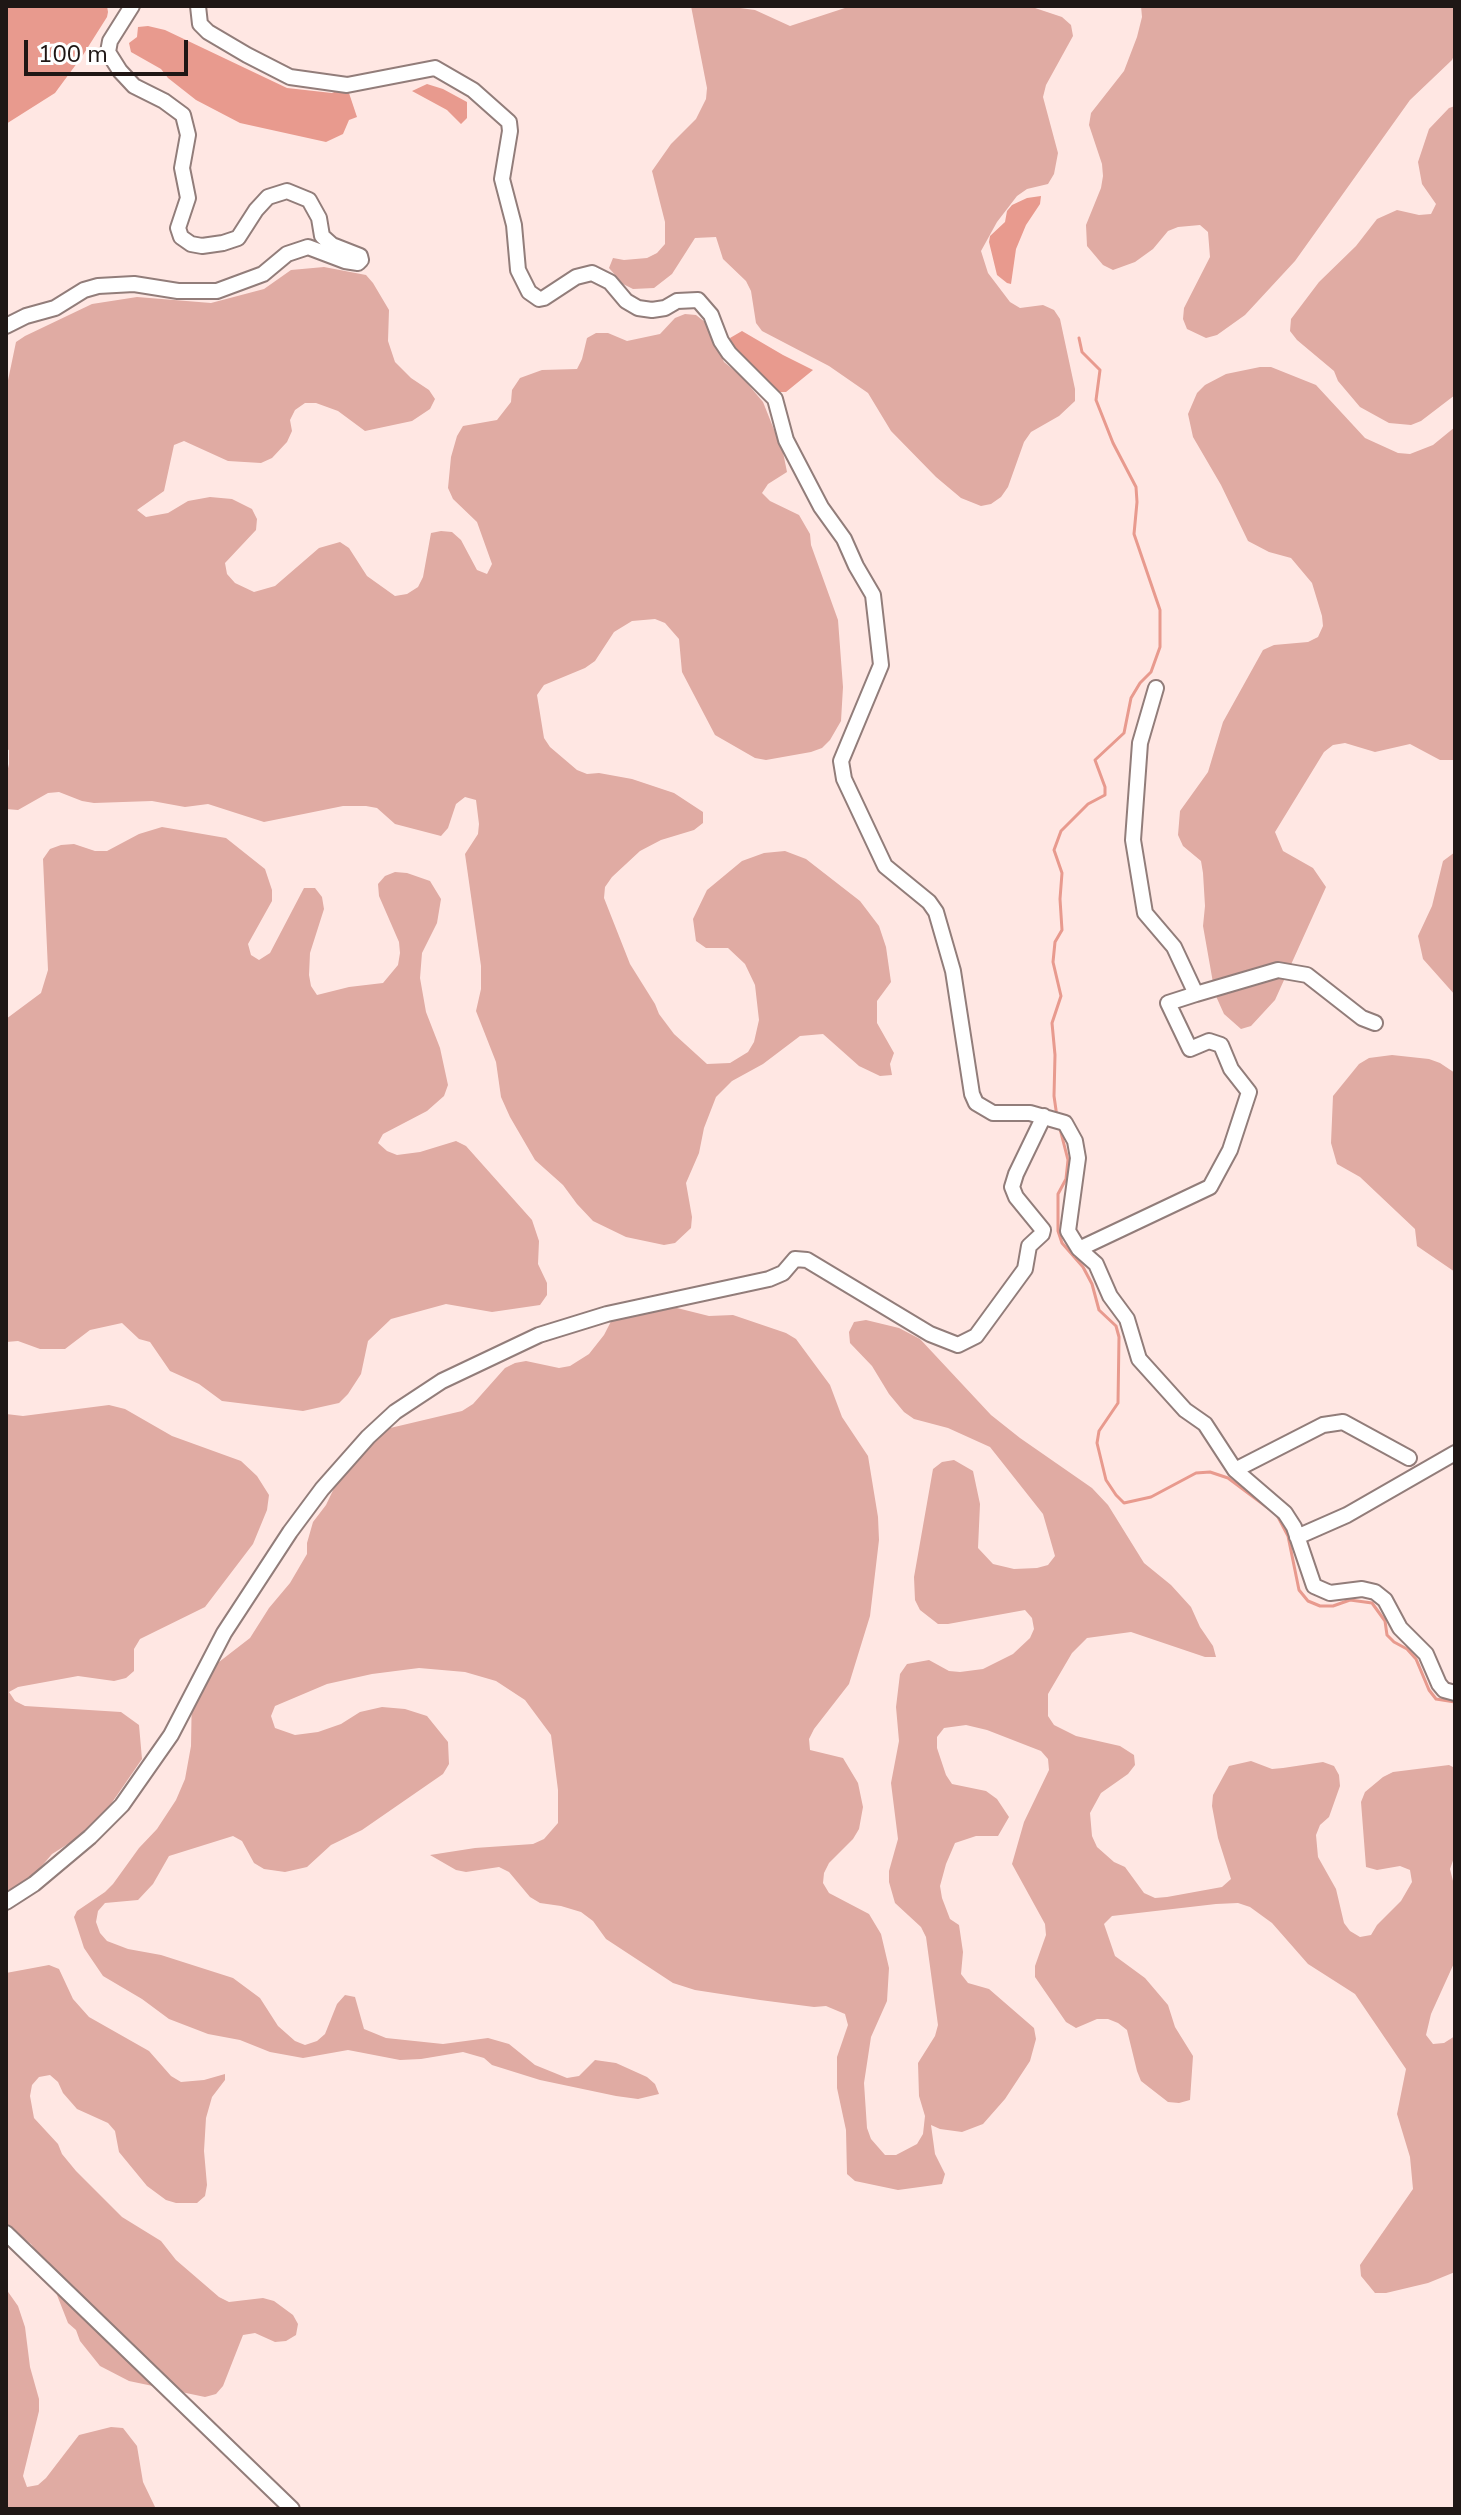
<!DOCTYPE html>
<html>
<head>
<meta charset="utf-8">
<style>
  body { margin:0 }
  #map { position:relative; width:1461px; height:2515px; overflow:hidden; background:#ffe7e3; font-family:"Nunito Sans",sans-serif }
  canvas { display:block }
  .frame { position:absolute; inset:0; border:8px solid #1f1715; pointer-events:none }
  .scale { position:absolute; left:24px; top:40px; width:164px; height:36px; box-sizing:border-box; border:4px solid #1f1715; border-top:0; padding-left:10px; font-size:24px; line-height:28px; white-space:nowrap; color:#1f1715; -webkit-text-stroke:6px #fff; paint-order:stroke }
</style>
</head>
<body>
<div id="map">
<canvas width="1461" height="2515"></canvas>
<div class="frame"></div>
<div class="scale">100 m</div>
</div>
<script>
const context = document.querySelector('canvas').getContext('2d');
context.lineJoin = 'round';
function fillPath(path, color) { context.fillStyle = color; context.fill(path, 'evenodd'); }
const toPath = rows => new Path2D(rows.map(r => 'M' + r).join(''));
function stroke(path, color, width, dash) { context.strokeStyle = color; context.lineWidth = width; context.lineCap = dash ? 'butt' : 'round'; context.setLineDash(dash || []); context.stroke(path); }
const green = toPath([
  [691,6,725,6,755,10,790,26,851,6,1029,6,1062,17,1071,25,1073,36,1046,85,1043,97,1058,153,1054,174,1048,184,1027,189,1017,196,997,222,981,251,988,273,1010,302,1020,308,1043,305,1054,310,1060,319,1075,389,1075,401,1059,416,1031,432,1024,442,1008,487,1001,497,991,504,981,506,961,498,936,477,891,431,868,393,829,366,762,331,756,323,751,291,746,281,723,259,716,237,695,238,672,274,654,288,633,289,623,284,609,268,613,258,624,260,647,258,657,253,665,244,665,222,652,171,671,144,696,119,706,99,707,88],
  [1141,6,1455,6,1455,53,1452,60,1410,100,1295,261,1245,315,1217,335,1206,338,1187,329,1183,319,1184,308,1210,257,1208,232,1200,225,1178,227,1168,231,1153,249,1135,262,1113,270,1103,265,1087,246,1086,225,1101,188,1103,176,1102,164,1089,125,1091,113,1124,71,1137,37,1142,17],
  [1455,106,1455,395,1421,421,1411,425,1389,423,1360,407,1338,381,1334,371,1297,340,1290,331,1291,319,1319,282,1356,246,1377,219,1397,210,1419,215,1431,214,1436,204,1422,184,1418,162,1429,129,1449,108],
  [324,267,366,275,373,283,389,310,388,341,395,362,411,378,429,390,435,399,430,409,412,421,365,431,338,411,316,403,305,403,295,410,290,420,292,431,287,442,272,458,261,463,228,461,184,441,174,445,164,491,137,510,146,517,168,513,188,501,210,497,232,499,252,509,257,519,256,530,225,563,227,574,235,583,254,592,275,586,319,548,340,542,349,548,367,576,395,596,407,594,418,587,423,577,431,533,441,531,452,532,461,540,477,570,487,574,492,564,477,522,453,499,448,488,451,457,457,436,463,426,497,420,511,402,512,390,520,378,542,370,577,369,582,359,587,338,596,333,608,333,627,341,660,334,675,318,685,314,696,315,705,322,724,362,741,376,763,402,783,452,787,472,768,484,762,493,770,501,799,515,810,534,811,545,838,620,843,687,841,721,830,740,822,748,811,752,766,760,755,758,715,735,682,672,679,639,665,623,655,619,632,621,614,632,595,661,585,668,544,685,537,695,544,738,550,747,577,770,587,774,599,773,632,779,674,793,703,812,703,823,694,830,661,840,640,851,612,877,605,887,604,898,630,964,655,1004,659,1014,674,1034,707,1064,730,1063,748,1052,754,1042,759,1020,755,985,745,964,728,948,706,948,696,941,693,919,707,890,742,861,764,853,785,851,806,859,860,901,879,926,886,947,891,982,877,1001,877,1023,894,1053,890,1064,892,1075,880,1076,859,1066,823,1034,800,1036,763,1064,732,1081,716,1097,704,1128,699,1153,686,1183,692,1217,691,1228,675,1243,664,1245,626,1237,593,1221,577,1204,563,1185,535,1160,510,1117,501,1097,496,1062,476,1011,481,989,481,966,465,854,478,834,479,824,476,800,465,797,456,804,448,828,441,836,395,824,377,808,366,806,343,806,264,822,208,804,185,807,152,801,94,803,82,801,59,792,48,793,18,810,6,809,6,777,9,764,9,750,6,749,6,390,16,342,25,336,92,304,137,297,211,303,264,289,291,270],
  [1260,367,1271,367,1316,385,1365,438,1398,453,1410,454,1433,445,1455,427,1455,760,1440,760,1410,744,1375,752,1345,743,1333,745,1324,752,1275,832,1283,851,1313,868,1326,887,1275,1000,1251,1026,1241,1029,1224,1014,1215,994,1203,926,1205,906,1203,873,1201,861,1183,846,1178,835,1180,811,1208,772,1223,722,1263,650,1274,645,1308,642,1318,637,1323,626,1322,616,1312,583,1291,558,1269,552,1248,541,1221,485,1193,437,1188,414,1197,393,1205,385,1226,374],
  [162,827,226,838,265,869,272,890,272,901,248,944,251,955,259,960,270,953,304,888,315,888,322,897,324,909,310,953,309,975,311,986,317,995,349,987,383,983,398,965,400,953,399,942,379,896,378,884,385,876,395,872,407,873,430,881,441,899,437,923,422,953,420,978,426,1012,440,1048,448,1085,444,1096,427,1111,383,1134,378,1143,387,1151,397,1155,420,1152,456,1141,466,1146,532,1220,539,1241,538,1264,547,1283,547,1295,540,1305,492,1312,446,1304,391,1319,368,1341,361,1374,348,1394,339,1403,303,1411,222,1401,199,1384,170,1371,150,1342,139,1339,122,1323,90,1330,65,1349,40,1349,18,1341,6,1342,6,1019,41,993,48,970,43,859,50,849,61,845,74,844,95,851,107,851,139,834],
  [1455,852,1455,995,1423,959,1418,936,1432,906,1443,861],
  [1392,1055,1429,1059,1440,1063,1455,1073,1455,1272,1417,1246,1415,1229,1360,1177,1337,1164,1331,1143,1333,1096,1359,1064,1369,1058],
  [641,1299,709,1316,733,1315,786,1333,796,1339,830,1385,842,1417,868,1456,878,1517,879,1540,870,1616,849,1684,814,1729,809,1739,810,1750,843,1758,858,1783,863,1807,859,1829,853,1839,829,1863,824,1873,823,1883,829,1893,869,1914,881,1934,889,1968,887,2001,871,2037,864,2083,867,2128,871,2139,885,2155,896,2155,917,2144,923,2134,925,2116,919,2096,918,2063,935,2036,938,2025,926,1937,921,1927,895,1903,889,1882,889,1871,898,1839,891,1783,899,1741,896,1707,900,1674,907,1664,929,1660,949,1671,960,1672,983,1669,1013,1654,1030,1638,1034,1629,1032,1618,1025,1610,948,1624,938,1624,920,1610,915,1600,914,1577,933,1469,942,1462,954,1460,973,1471,980,1504,978,1548,993,1564,1014,1569,1037,1568,1048,1565,1055,1556,1043,1514,990,1447,948,1428,914,1419,904,1412,889,1394,872,1366,850,1343,849,1332,854,1322,866,1320,899,1328,920,1339,991,1415,1020,1438,1092,1488,1108,1505,1144,1563,1171,1585,1191,1607,1200,1627,1213,1646,1216,1657,1205,1657,1131,1632,1087,1638,1072,1653,1048,1694,1048,1716,1054,1725,1076,1736,1120,1746,1134,1755,1135,1765,1128,1774,1101,1793,1090,1813,1092,1836,1097,1847,1114,1862,1125,1867,1144,1893,1155,1898,1167,1897,1222,1887,1231,1879,1218,1838,1212,1806,1213,1795,1229,1766,1251,1761,1272,1769,1283,1768,1323,1762,1334,1766,1339,1775,1340,1786,1329,1817,1320,1825,1316,1835,1318,1857,1336,1889,1344,1923,1350,1931,1360,1937,1371,1935,1377,1925,1401,1901,1412,1882,1410,1870,1400,1866,1377,1870,1366,1867,1361,1802,1365,1792,1383,1777,1393,1772,1449,1765,1455,1768,1455,1855,1450,1869,1455,1889,1455,1961,1431,2014,1426,2035,1433,2044,1444,2043,1455,2036,1455,2272,1428,2283,1386,2293,1375,2293,1361,2276,1360,2265,1413,2189,1410,2157,1397,2114,1406,2069,1355,1994,1308,1964,1272,1923,1250,1907,1238,1903,1216,1904,1112,1916,1104,1924,1115,1956,1145,1978,1168,2005,1175,2027,1193,2056,1190,2100,1179,2103,1168,2102,1141,2081,1137,2071,1127,2030,1118,2023,1108,2019,1097,2019,1076,2028,1066,2022,1035,1977,1035,1966,1046,1935,1045,1924,1012,1864,1024,1822,1049,1770,1048,1759,1041,1751,987,1730,966,1725,944,1728,937,1737,937,1748,946,1775,952,1784,986,1791,997,1799,1009,1817,998,1836,976,1836,955,1843,946,1864,940,1886,942,1898,950,1919,959,1925,963,1952,961,1974,968,1983,989,1989,1034,2028,1036,2039,1030,2061,1005,2099,983,2124,962,2132,940,2129,931,2125,935,2154,945,2174,942,2184,898,2190,855,2181,847,2174,846,2130,837,2088,837,2057,848,2025,845,2014,826,2006,814,2007,760,2000,695,1990,673,1983,606,1939,593,1921,581,1912,561,1906,540,1903,530,1897,509,1872,499,1867,466,1872,456,1870,430,1855,475,1848,533,1844,544,1839,558,1823,558,1790,551,1735,525,1700,496,1681,465,1672,419,1668,372,1674,327,1684,275,1706,271,1716,275,1728,295,1735,318,1732,341,1724,360,1712,382,1707,405,1709,427,1716,448,1742,449,1764,443,1774,362,1830,331,1845,307,1867,285,1872,264,1869,254,1863,242,1841,233,1836,169,1856,153,1884,138,1900,105,1903,98,1911,96,1922,100,1933,107,1941,128,1949,161,1955,233,1978,260,1998,278,2026,295,2041,305,2045,317,2041,325,2034,337,2004,345,1995,355,1997,364,2029,386,2038,443,2044,488,2038,509,2044,535,2065,567,2078,579,2076,595,2060,616,2063,647,2077,655,2084,659,2094,638,2099,616,2096,540,2080,492,2065,484,2058,463,2052,421,2059,400,2060,348,2050,303,2058,270,2052,240,2040,208,2034,169,2019,142,1999,103,1976,84,1948,74,1917,77,1911,105,1892,113,1884,139,1848,157,1829,176,1800,185,1779,191,1746,192,1688,197,1679,250,1638,269,1608,290,1583,307,1554,307,1543,313,1522,326,1505,347,1461,386,1429,462,1411,473,1404,505,1368,515,1363,526,1361,559,1368,570,1366,589,1354,604,1335,619,1306],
  [109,1405,125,1409,172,1436,241,1461,257,1476,269,1495,267,1510,253,1544,205,1607,140,1639,134,1649,134,1671,126,1678,114,1681,78,1676,18,1687,9,1692,15,1701,25,1706,121,1712,139,1725,142,1759,102,1817,87,1832,52,1854,35,1874,6,1894,6,1414,23,1416],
  [49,1965,59,1969,73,1999,89,2017,149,2051,171,2076,181,2082,204,2080,225,2074,225,2080,212,2097,206,2118,204,2151,207,2185,205,2196,197,2203,176,2203,166,2200,147,2186,119,2152,115,2131,108,2123,77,2109,63,2093,58,2082,50,2075,39,2077,32,2085,30,2096,34,2118,58,2144,62,2154,76,2171,122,2217,161,2241,176,2260,219,2297,229,2302,263,2298,274,2301,293,2315,298,2324,296,2335,286,2341,275,2342,255,2333,243,2335,223,2386,216,2394,205,2397,129,2381,100,2366,80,2341,76,2330,68,2323,44,2262,31,2244,6,2226,6,1973],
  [6,2289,18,2306,25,2327,30,2367,39,2399,39,2411,23,2476,27,2487,38,2485,46,2478,79,2435,111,2427,123,2428,137,2446,143,2482,156,2509,6,2509]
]);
const water = toPath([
  [6,6,107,6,108,12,107,17,83,55,55,93,6,124],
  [148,26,165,30,287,88,332,93,343,88,348,90,357,117,349,120,343,134,326,142,240,123,196,100,168,78,161,69,131,52,129,43,137,37,138,27],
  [427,84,443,89,467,102,467,118,461,124,447,110,412,91],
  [1041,196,1040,204,1026,225,1016,249,1011,284,1007,283,997,275,989,242,990,236,1005,222,1007,211,1012,205,1027,198],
  [742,331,783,355,813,370,786,392,780,392,734,350,730,338]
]);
const stream = toPath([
  [1057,1117,1054,1096,1055,1055,1052,1023,1061,996,1053,962,1055,942,1062,930,1060,899,1062,873,1054,850,1061,831,1088,804,1105,795,1105,787,1095,760,1124,733,1131,698,1140,683,1151,672,1160,647,1160,610,1134,534,1137,502,1136,487,1113,443,1096,400,1100,370,1082,352,1079,338],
  [1059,1125,1068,1160,1066,1179,1058,1194,1058,1231,1062,1243,1083,1267,1092,1284,1099,1310,1116,1326,1119,1337,1118,1403,1099,1431,1097,1443,1106,1480,1116,1495,1124,1503,1151,1497,1196,1473,1210,1472,1228,1478,1268,1508],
  [1277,1515,1288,1536,1299,1590,1308,1601,1320,1606,1333,1606,1350,1600,1372,1603,1385,1621,1387,1635,1394,1642,1407,1649,1416,1659,1429,1690,1436,1699,1455,1702]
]);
const minor = toPath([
  [198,6,200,24,208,32,247,55,290,77,347,85,435,68,473,90,509,122,510,131,502,179,514,225,518,270,529,292,539,299,544,298,576,277,592,273,610,282,626,301,638,308,652,310,665,308,677,301,698,300,711,315,721,341,729,353,775,399,786,440,821,507,844,539,856,566,873,595,881,665,841,761,844,779,885,866,929,902,936,912,953,971,972,1094,976,1103,993,1113,1030,1113,1065,1123,1075,1141,1078,1158,1068,1231,1079,1249,1096,1264,1110,1296,1127,1319,1139,1359,1185,1410,1205,1424,1235,1470,1285,1513,1294,1527,1314,1586,1330,1593,1362,1589,1375,1592,1385,1600,1400,1628,1426,1654,1439,1684,1444,1690,1455,1693],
  [6,326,26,316,55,308,84,290,98,286,134,284,178,291,217,291,263,274,287,254,308,247,345,261,358,263,361,260,360,256,332,245,322,236,319,218,309,200,287,191,268,197,256,210,238,238,223,243,202,246,191,244,181,237,178,228,188,198,182,168,188,135,183,115,164,101,134,86,120,71,108,52,110,41,132,6],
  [1196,994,1278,970,1307,975,1362,1018,1375,1023],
  [1079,1249,1210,1187,1230,1150,1249,1092,1231,1069,1221,1045,1209,1041,1190,1049,1168,1003,1196,994,1174,947,1145,913,1133,840,1140,743,1156,688],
  [1235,1470,1323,1425,1343,1422,1409,1458],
  [1297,1537,1347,1515,1455,1453],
  [6,1902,34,1884,90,1837,122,1805,171,1735,224,1633,290,1532,322,1489,368,1437,395,1412,442,1381,539,1335,607,1314,769,1279,783,1273,795,1259,807,1260,930,1334,958,1345,976,1336,1025,1269,1029,1246,1042,1234,1043,1230,1016,1197,1012,1187,1016,1174,1044,1116],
  [6,2233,292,2509]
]);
fillPath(green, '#e0aba3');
fillPath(water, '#e89a8e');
stroke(stream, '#e89a8e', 3);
stroke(minor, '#927d7a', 18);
stroke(minor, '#fff', 14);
</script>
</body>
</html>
